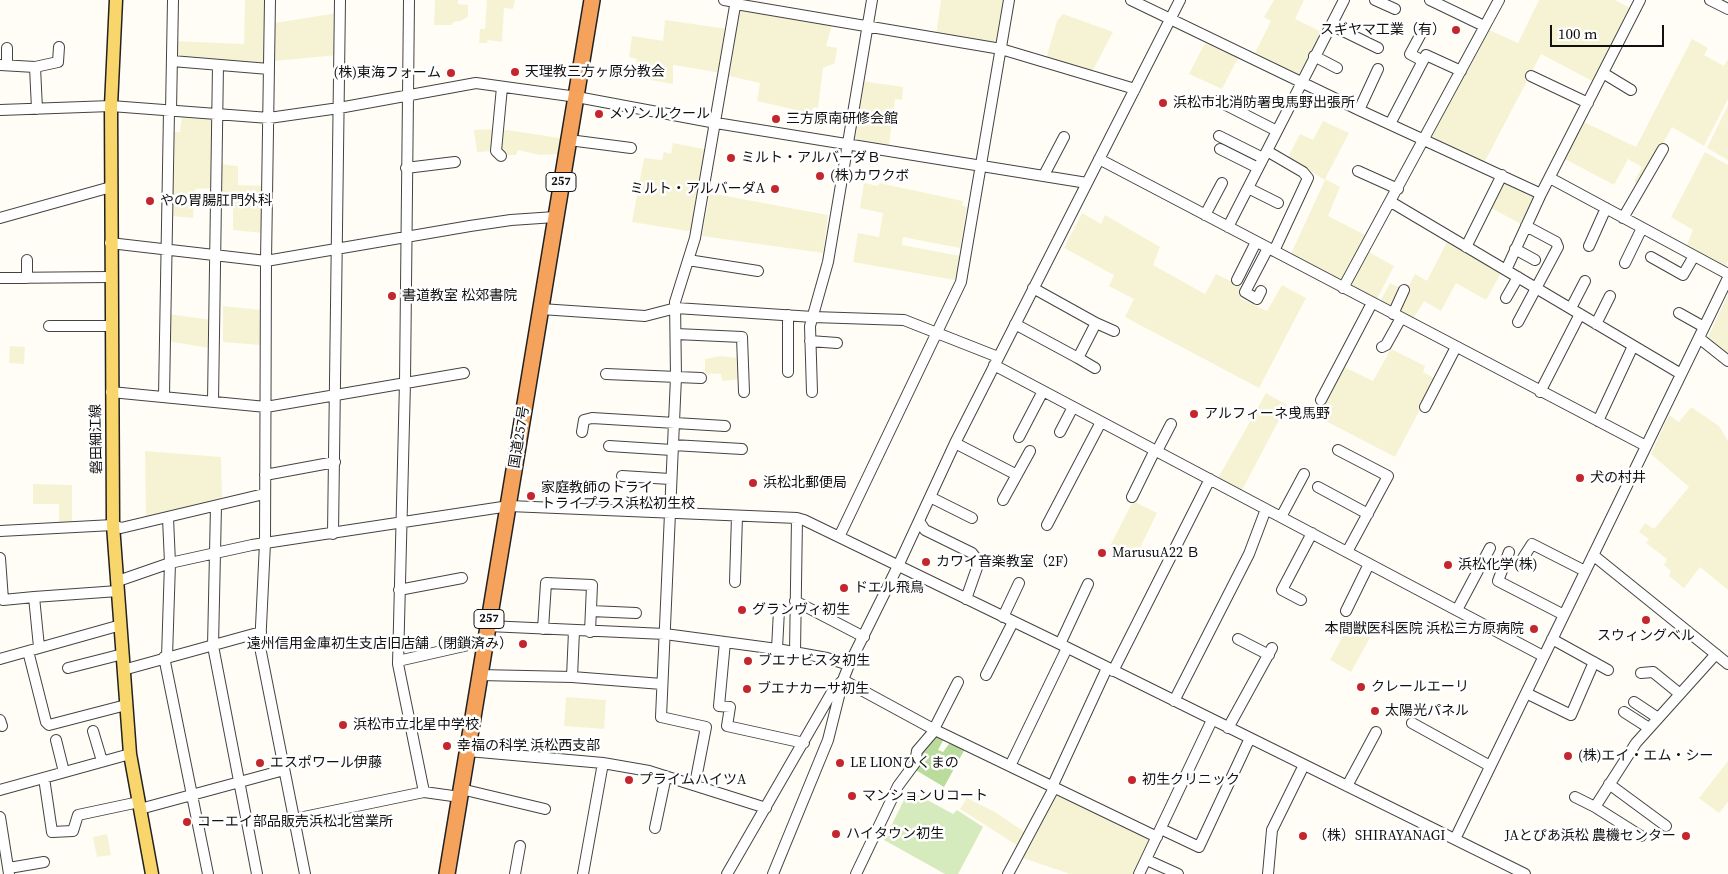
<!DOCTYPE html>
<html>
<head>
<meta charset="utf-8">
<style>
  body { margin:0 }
  #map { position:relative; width:1728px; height:874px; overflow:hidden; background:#fffdf5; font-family:"Source Serif 4",serif }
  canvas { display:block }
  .scale { position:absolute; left:1550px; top:25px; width:114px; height:22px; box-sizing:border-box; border:2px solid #111; border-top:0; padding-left:6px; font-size:15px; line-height:18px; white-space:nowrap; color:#111; -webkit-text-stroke:4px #fff; paint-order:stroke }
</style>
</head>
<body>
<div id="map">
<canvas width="1728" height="874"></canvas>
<div class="scale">100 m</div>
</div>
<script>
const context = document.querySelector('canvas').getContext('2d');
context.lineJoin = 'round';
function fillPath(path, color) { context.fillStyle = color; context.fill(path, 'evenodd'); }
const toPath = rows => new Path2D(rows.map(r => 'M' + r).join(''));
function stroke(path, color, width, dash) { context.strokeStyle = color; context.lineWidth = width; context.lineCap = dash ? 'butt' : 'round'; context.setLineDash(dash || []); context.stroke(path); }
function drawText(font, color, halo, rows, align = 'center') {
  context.font = font + ' "Source Serif 4","Noto Sans JP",serif'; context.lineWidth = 5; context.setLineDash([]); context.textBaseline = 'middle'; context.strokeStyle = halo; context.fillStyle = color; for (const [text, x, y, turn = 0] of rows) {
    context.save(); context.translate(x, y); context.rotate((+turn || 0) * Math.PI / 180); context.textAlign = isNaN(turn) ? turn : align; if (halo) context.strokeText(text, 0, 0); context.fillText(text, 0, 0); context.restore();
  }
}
const farmland = toPath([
  [245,0,265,0,265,66,176,59,174,41,244,44],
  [435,0,458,0,458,4,468,5,468,17,460,21,453,22,452,25,434,25],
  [487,0,515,0,513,9,504,8,502,42,488,40,487,43,479,43,480,29,485,29],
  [941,0,1003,0,998,43,936,35],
  [1274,0,1304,0,1295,19,1322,32,1297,78,1254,55,1271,21,1264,17],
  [1539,0,1615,0,1630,8,1594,82,1541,54,1484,163,1431,138,1487,29,1518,43],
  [740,9,832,25,826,46,837,48,835,63,823,68,818,108,814,107,809,113,757,101,760,83,729,76],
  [337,13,337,55,275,61,275,23],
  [1063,14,1113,32,1092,72,1046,59,1057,21],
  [665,20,728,29,721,73,673,65,673,84,634,77,637,59,629,57,632,36,663,41],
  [1692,39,1708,48,1704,55,1724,66,1728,59,1728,99,1704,146,1672,127,1640,185,1634,182,1642,167,1628,159,1614,185,1565,159,1584,122,1636,147],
  [1205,43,1238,58,1222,89,1189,74],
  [862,81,903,87,902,100,895,99,889,145,851,141],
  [1728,105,1728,160,1707,148],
  [182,116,215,119,215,188,195,189,193,218,171,216,173,132,180,132],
  [1323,121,1349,133,1325,179,1340,187,1328,216,1367,236,1341,284,1290,256,1325,180,1288,157,1300,134,1313,140],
  [494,129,493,151,477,152,474,130],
  [500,129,560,138,559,154,540,155,518,150,516,155,502,155,500,153],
  [673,143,708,150,694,232,632,222,644,158,662,160,664,152,671,154],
  [1705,152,1728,165,1728,261,1725,267,1686,247,1693,230,1671,217],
  [219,164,238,166,238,185,264,186,263,233,233,230,233,207,220,207],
  [1505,182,1537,195,1523,225,1491,208],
  [864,183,878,186,879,183,963,201,962,205,967,207,960,248,903,237,902,245,960,256,955,280,853,262,858,233,879,237,883,213,860,208],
  [710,193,828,215,823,253,702,236],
  [1082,213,1101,224,1105,215,1160,247,1153,265,1205,294,1216,274,1245,288,1240,298,1267,311,1282,285,1306,298,1259,388,1125,317,1134,299,1109,286,1114,275,1064,248],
  [1448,240,1501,273,1486,300,1456,283,1441,311,1424,301,1412,321,1379,303,1390,283,1406,291,1415,274,1427,281],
  [1367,251,1394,266,1376,301,1348,286],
  [1728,295,1728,355,1708,337],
  [223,306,261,310,260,345,223,342],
  [169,314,211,320,210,348,167,341],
  [10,346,25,347,24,364,9,363],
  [1391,349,1425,366,1423,372,1436,379,1395,457,1318,417,1342,366,1373,381],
  [720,356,740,358,739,379,722,381,721,374,705,373,705,359],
  [1266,393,1287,405,1241,492,1217,480],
  [1691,407,1719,426,1728,441,1728,590,1700,567,1684,588,1669,576,1671,571,1664,565,1667,559,1646,543,1649,539,1639,532,1645,523,1654,529,1689,487,1651,454,1669,415,1679,422],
  [145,451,221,457,222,498,146,520],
  [33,484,72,485,72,526,59,525,59,504,33,504],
  [1133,501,1157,513,1135,558,1110,546],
  [1350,623,1371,636,1351,672,1330,660],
  [566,697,606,700,604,729,564,726],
  [1728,761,1728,802,1719,813,1699,798],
  [1058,793,1153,839,1136,874,1070,874,1023,858],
  [967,798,995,812,1026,833,1018,846,960,809],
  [107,834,111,855,97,857,93,837]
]);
const green = toPath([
  [909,790,953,814,957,810,983,827,958,874,945,874,884,840]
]);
const forest = toPath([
  [936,733,945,737,938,750,943,752,952,740,966,747,944,787,914,769,919,752]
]);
const minor = toPath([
  [270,0,266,261,265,543,260,647,305,874],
  [409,0,405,382,398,664,424,792],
  [724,0,736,2],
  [1131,0,1359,110,1541,194],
  [1375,0,1395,9],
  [1430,0,1484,26],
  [1710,0,1728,9],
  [736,4,1001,49,1135,89],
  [1331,25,1378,48],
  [7,48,7,65],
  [1314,56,1337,68],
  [172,61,269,69],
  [1423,61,1410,54,1424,28],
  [0,65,35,67,37,109],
  [35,67,58,62,59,47],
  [1603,73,1631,90],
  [1531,76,1588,103],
  [1218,101,1277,131],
  [0,110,111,106,269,118,339,108,476,83,577,97,716,123,1087,183],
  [1359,110,1378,69],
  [171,111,173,0],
  [1390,124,1426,55,1461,71],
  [1219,136,1263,158],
  [569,140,631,148],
  [1220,149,1258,168],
  [1267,151,1303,172,1308,178,1274,251],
  [501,156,496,151,502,87],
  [1099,159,1646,446],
  [406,168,455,162],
  [1358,171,1398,189],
  [1044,175,1064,137],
  [1550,178,1728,274],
  [1248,188,1278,203],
  [1391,202,1681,374],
  [1205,215,1222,183],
  [0,218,111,187],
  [1623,218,1663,149],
  [1228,227,1344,0],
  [110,243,266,261,470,226,511,220,555,217],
  [1589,246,1606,208],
  [1466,247,1502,175],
  [1515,249,1535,260],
  [1651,257,1683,275,1694,256],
  [688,260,758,271],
  [1625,263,1642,228],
  [1506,270,1541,194,1640,0],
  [0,278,110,277],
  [27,278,27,260],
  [1237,280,1256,242],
  [1343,288,1499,0],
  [1261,291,1257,299,1245,292,1268,248],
  [1506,298,1518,277],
  [1571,308,1585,281],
  [541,309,645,316,676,308,813,317,904,320,998,357],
  [1679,313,1704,327],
  [1393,314,1404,290],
  [788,315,788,372],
  [1518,322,1558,247,1556,242,1526,226],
  [1096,323,1114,331],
  [1015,324,1078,358,1096,323,1033,288],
  [1596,324,1610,296],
  [49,326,110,326],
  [676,334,742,337,744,392],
  [1699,338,1728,361],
  [810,341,837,343],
  [1382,347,1386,345,1401,318],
  [1078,358,1095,368],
  [994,365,1543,656],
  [606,374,701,378],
  [111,392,266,407,464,373],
  [812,392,810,326,828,262,872,0],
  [1540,392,1580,314],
  [164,396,169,111],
  [1321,400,1372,303],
  [213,401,218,65],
  [1425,407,1456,347],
  [1598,421,1633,346],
  [582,432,584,420,592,418,725,426],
  [1060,432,1073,407],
  [1019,437,1043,391],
  [955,443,1017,475],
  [673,445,742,449],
  [609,446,672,450],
  [1338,450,1388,476,1347,552],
  [1157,451,1171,424],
  [265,475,335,462],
  [622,476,670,479],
  [1318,487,1368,514],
  [930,497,972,518],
  [1132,497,1155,450],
  [1003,500,1030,451],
  [216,506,213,646,257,874],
  [1281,517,1304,474],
  [919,521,925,530,972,553,979,562,966,599],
  [1047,525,1101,422],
  [0,531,113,525,121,528,264,494],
  [333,534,340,0],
  [839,537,961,282,1009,0],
  [1509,552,1498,581,1564,615],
  [1593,555,1728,664],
  [0,558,3,600,34,597,39,647],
  [1523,558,1532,544,1585,571],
  [118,581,170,563,252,545,509,506,797,518,804,520,1060,644,1525,874],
  [735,582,737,516],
  [399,590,462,578],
  [34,597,118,591],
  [1301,600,1282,590,1312,533],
  [795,601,864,637],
  [1457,610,1490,548],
  [591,611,636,613],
  [1346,611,1369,564],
  [1003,617,1019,583],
  [488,626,665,634,777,649,827,658,849,665],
  [543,629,546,583,592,585,590,632],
  [1238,639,1269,655],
  [1552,639,1608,670],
  [725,642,719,706,730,707,727,726,804,743],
  [1060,644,1088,584],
  [777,649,779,610],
  [28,651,46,722,49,725,126,705],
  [795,652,797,518],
  [164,657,208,874],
  [167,657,170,563,168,518],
  [0,659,121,625],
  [398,661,486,641],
  [68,668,123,654],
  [123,670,261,632],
  [1113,671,1210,479],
  [1641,673,1653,672,1680,694],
  [479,675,572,677,662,684],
  [986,675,1013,622],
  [572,677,574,631],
  [843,680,935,730,1157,837],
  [1526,693,1571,715,1594,662],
  [1174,701,1249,554,1266,509],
  [1634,702,1658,718],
  [1624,712,1649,728],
  [0,720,2,726],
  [1412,723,1490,766],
  [1228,728,1272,648],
  [934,729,958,682],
  [93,731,102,761],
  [56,740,64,772],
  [468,751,603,763,649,771,766,808],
  [1010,766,1067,648],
  [44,778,52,832,73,831,78,815,139,802],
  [695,784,706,727,661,717,676,377,675,302,695,238,736,0],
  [1609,784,1666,826],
  [1347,786,1376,732],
  [1052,787,1107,668],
  [461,789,545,809],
  [0,790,130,754],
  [1575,797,1595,807,1636,743,1716,654],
  [1595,807,1641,836],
  [140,809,284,770],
  [0,817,9,874],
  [294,819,424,792,460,797],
  [655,828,666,776],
  [1161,829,1199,847,1250,738],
  [1455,839,1728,278],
  [1147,860,1178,874],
  [9,868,44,862],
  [515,874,520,846],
  [583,874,603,763],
  [727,874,832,692,842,681],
  [773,874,828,740,843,680,849,665,898,566,955,443,1180,0],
  [856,874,898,786,915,763,917,751,935,730],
  [1008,874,1054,788],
  [1139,874,1212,720],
  [1268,874,1272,830,1304,765]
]);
const major = toPath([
  [116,0,111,106,113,525,130,754,152,874]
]);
const highway = toPath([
  [447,874,592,0]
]);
const markers = [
  [1456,30,5,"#c4262e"],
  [515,72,5,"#c4262e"],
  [451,73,5,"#c4262e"],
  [1163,103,5,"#c4262e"],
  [599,114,5,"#c4262e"],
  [776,119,5,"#c4262e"],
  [731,158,5,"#c4262e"],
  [820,176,5,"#c4262e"],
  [775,189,5,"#c4262e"],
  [150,201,5,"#c4262e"],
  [392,296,5,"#c4262e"],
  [1194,414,5,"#c4262e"],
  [1580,478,5,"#c4262e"],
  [753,483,5,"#c4262e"],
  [531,496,5,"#c4262e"],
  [1102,553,5,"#c4262e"],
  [926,562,5,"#c4262e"],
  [1448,565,5,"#c4262e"],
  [844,588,5,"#c4262e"],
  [742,610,5,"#c4262e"],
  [1646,620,5,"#c4262e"],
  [1534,629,5,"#c4262e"],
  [523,644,5,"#c4262e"],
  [748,661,5,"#c4262e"],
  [1361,687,5,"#c4262e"],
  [747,689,5,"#c4262e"],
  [1375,711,5,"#c4262e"],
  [343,725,5,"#c4262e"],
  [447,746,5,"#c4262e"],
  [1568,756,5,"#c4262e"],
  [260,763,5,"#c4262e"],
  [840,763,5,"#c4262e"],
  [629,780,5,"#c4262e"],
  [1132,780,5,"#c4262e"],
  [852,796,5,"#c4262e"],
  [187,822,5,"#c4262e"],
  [836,834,5,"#c4262e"],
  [1303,836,5,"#c4262e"],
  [1686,836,5,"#c4262e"]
];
const shields = [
  [561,182,30],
  [489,619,30]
];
const shieldNames = [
  ["257",561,182],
  ["257",489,619]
];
const poiNames = [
  ["スギヤマ工業（有）",1446,30,"right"],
  ["天理教三方ヶ原分教会",525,72],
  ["(株)東海フォーム",441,73,"right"],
  ["浜松市北消防署曳馬野出張所",1173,103],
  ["メゾン ルクール",609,114],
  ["三方原南研修会館",786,119],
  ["ミルト・アルバーダＢ",741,158],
  ["(株)カワクボ",830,176],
  ["ミルト・アルバーダA",765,189,"right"],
  ["やの胃腸肛門外科",160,201],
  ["書道教室 松郊書院",402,296],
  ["アルフィーネ曵馬野",1204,414],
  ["犬の村井",1590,478],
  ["浜松北郵便局",763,483],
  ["家庭教師のトライ",541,488],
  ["トライプラス浜松初生校",541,504],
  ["MarusuA22 Ｂ",1112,553],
  ["カワイ音楽教室（2F）",936,562],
  ["浜松化学(株)",1458,565],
  ["ドエル飛鳥",854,588],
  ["グランヴィ初生",752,610],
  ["本間獣医科医院 浜松三方原病院",1524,629,"right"],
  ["スウィングベル",1646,636,"center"],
  ["遠州信用金庫初生支店旧店舗（閉鎖済み）",513,644,"right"],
  ["ブエナビスタ初生",758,661],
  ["クレールエーリ",1371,687],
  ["ブエナカーサ初生",757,689],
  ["太陽光パネル",1385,711],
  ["浜松市立北星中学校",353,725],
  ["幸福の科学 浜松西支部",457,746],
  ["(株)エイ・エム・シー",1578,756],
  ["エスポワール伊藤",270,763],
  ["LE LIONひくまの",850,763],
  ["プライムハイツA",639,780],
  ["初生クリニック",1142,780],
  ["マンションＵコート",862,796],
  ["コーエイ部品販売浜松北営業所",197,822],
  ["ハイタウン初生",846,834],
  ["（株）SHIRAYANAGI",1313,836],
  ["JAとぴあ浜松 農機センター",1676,836,"right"]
];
const streetNames = [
  ["国道257号",520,437,-81],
  ["磐田細江線",97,439,-91]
];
fillPath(farmland, '#f6f3d4');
fillPath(green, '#d5ebbd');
fillPath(forest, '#b9dc9c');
stroke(minor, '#444', 12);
stroke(major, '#222', 15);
stroke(highway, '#222', 18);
stroke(minor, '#fff', 10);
stroke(major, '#f9d66b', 12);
stroke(highway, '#f5a25d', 15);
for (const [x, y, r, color] of markers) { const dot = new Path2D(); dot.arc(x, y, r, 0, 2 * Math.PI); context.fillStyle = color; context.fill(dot); stroke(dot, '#fff', 2); }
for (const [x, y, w] of shields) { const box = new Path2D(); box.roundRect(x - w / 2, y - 9.5, w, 19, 4); context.fillStyle = '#fff'; context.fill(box); stroke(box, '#111', 1); }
drawText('bold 12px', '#111', null, shieldNames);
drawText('14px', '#111', '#fff', poiNames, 'left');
drawText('14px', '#111', '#fff', streetNames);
</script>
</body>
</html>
